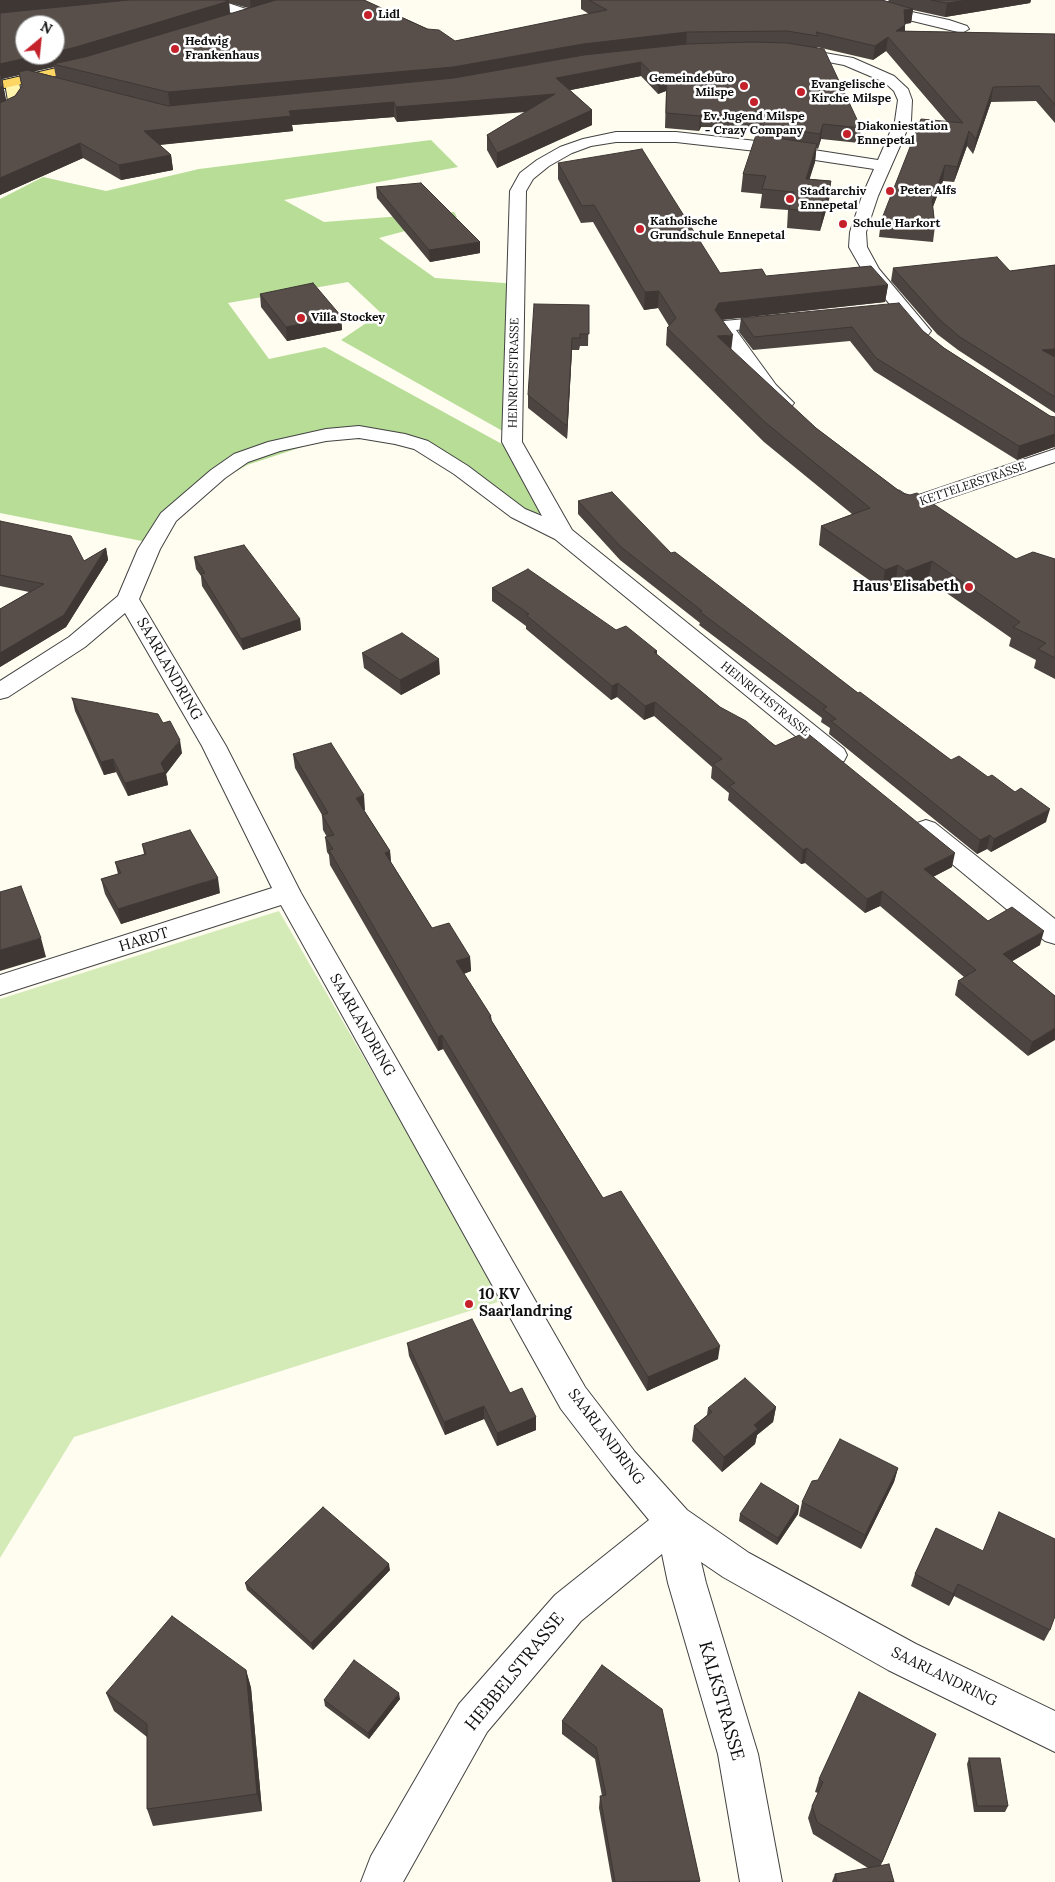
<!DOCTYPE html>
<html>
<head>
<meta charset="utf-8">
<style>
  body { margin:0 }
  #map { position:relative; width:1055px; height:1882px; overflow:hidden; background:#fffcf0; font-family:Lora,serif }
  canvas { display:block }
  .north { position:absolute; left:15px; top:15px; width:50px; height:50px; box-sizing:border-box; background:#fff; border:1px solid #9f9f9f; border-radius:50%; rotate:28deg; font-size:14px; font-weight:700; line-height:20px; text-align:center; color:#0f0f0f }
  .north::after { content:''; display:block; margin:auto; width:18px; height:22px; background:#c4212b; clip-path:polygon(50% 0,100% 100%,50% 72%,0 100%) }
</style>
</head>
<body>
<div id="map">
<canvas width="1055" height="1882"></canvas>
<div class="north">N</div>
</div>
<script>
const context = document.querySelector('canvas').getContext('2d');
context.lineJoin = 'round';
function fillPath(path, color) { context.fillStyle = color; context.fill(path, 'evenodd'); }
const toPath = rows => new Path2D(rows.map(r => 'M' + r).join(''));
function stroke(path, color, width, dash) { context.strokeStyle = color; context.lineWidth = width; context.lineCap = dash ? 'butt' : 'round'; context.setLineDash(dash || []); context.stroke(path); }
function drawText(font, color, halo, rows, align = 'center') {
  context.font = font + ' Lora,serif'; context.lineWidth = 5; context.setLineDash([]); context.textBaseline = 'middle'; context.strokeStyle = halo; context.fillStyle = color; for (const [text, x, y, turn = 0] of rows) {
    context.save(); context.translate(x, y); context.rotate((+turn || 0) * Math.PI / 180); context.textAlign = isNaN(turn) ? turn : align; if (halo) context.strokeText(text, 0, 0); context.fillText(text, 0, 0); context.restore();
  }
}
const green = toPath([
  [279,911,504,1300,74,1437,0,1558,0,999]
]);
const forest = toPath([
  [431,140,458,167,284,200,324,222,454,212,457,217,379,238,435,278,518,284,515,438,341,340,381,313,348,282,228,303,269,359,325,347,522,455,550,509,520,520,461,476,418,449,363,435,311,444,247,465,196,495,152,543,0,513,0,199,43,177,106,191,199,169]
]);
const street = toPath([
  [188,0,219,0,255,12,257,15,250,19,208,5,189,4,188,0],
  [874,0,889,0,886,3,887,5,893,8,949,20,967,26,969,29,962,33,884,14,877,11,872,2,874,0],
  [791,47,853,58,894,76,908,89,912,100,911,121,878,196,866,232,867,247,879,269,931,331,928,335,922,336,916,335,865,275,849,247,850,232,862,196,874,169,756,151,676,142,616,142,591,146,572,153,549,166,533,179,526,191,522,442,572,530,844,749,847,755,844,761,835,763,826,761,555,539,511,517,454,474,414,449,395,444,359,438,326,441,280,451,248,462,225,478,176,521,160,549,139,599,226,746,301,893,585,1387,635,1452,687,1510,749,1553,916,1644,1055,1711,1055,1752,888,1670,723,1577,701,1562,706,1583,758,1754,782,1882,740,1882,718,1754,668,1583,662,1554,581,1621,487,1732,403,1882,361,1882,371,1856,459,1704,555,1595,649,1520,611,1474,561,1409,281,905,0,995,0,975,272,888,202,746,125,613,85,647,8,697,0,699,0,681,69,637,118,596,138,549,161,513,211,470,234,454,268,442,326,429,359,426,405,434,428,441,468,466,525,509,542,516,502,442,510,191,520,173,537,160,560,147,583,139,616,132,676,132,756,141,878,160,895,121,898,100,894,91,884,82,844,65,786,54,784,51,786,48,791,47],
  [778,316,784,317,787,321,784,325,736,330,776,385,794,403,791,407,784,409,777,407,762,393,715,326,718,322,724,321,778,316],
  [1055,449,1055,462,914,510,907,512,900,510,883,495,886,491,893,489,900,491,910,498,1055,449],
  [926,820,935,823,1055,919,1055,944,1045,941,917,835,913,829,917,823,926,820]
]);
const secondary = toPath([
  [12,79,17,80,19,83,23,101,16,110,0,117,0,106,8,101,5,83,7,80,12,79]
]);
const primary = toPath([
  [91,60,96,61,98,64,96,67,0,89,0,81,91,60]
]);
const wall = toPath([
  [0,0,364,0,455,41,589,14,581,9,581,0,882,0,889,2,889,0,1031,0,1030,3,945,17,913,10,911,23,905,24,905,31,1055,34,1055,123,1036,101,991,102,973,154,967,146,954,182,943,181,933,207,935,226,933,242,879,237,881,221,946,121,886,51,873,60,817,47,861,128,859,143,821,139,818,149,816,148,815,162,809,179,831,181,829,200,820,231,787,228,788,210,760,208,762,194,741,192,743,174,760,135,760,128,701,127,699,131,665,128,666,91,658,94,641,76,570,90,592,110,592,125,497,168,487,150,487,135,526,112,397,122,394,117,292,125,293,131,160,145,171,155,173,170,121,180,83,158,0,195],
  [229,3,237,5,248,8,230,14],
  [54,67,56,77,33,71],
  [19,75,22,86,15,96,6,100,2,79],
  [558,163,720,273,888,285,885,302,722,320,731,350,816,428,902,493,1016,559,1055,559,1055,679,1034,668,1036,660,1009,646,1011,638,928,580,903,590,895,584,882,589,819,545,821,526,852,514,764,442,666,345,667,328,669,326,658,308,644,310,593,222,581,223,558,179],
  [376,187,480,242,480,253,430,262,377,198],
  [1055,265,1055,413,958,350,937,334,891,281,893,268,1010,271],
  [260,294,341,316,342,330,287,341,261,307],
  [589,305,588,346,580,346,579,350,572,350,567,439,528,408,528,395],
  [741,318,923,331,944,348,1050,416,1055,417,1055,448,1054,447,1017,460,874,371,850,341,753,350,739,332],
  [578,501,671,553,858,693,951,760,1046,822,991,852,987,849,977,854,829,734,830,728,821,722,822,718,699,625,700,623,620,560,578,514],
  [0,521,84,561,106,548,108,560,66,627,0,667,0,609,29,592,0,586],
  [194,557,300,619,301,630,243,650,202,586,201,576,196,569],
  [492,588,616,630,657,651,657,655,720,707,952,867,933,877,988,921,1040,945,1012,961,1055,996,1028,1056,955,995,958,981,964,977,880,906,865,913,805,863,801,864,728,800,729,793,711,778,712,767,654,716,644,720,617,697,611,700,526,629,526,626,492,601],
  [362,653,440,674,401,695,364,668],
  [72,698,182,753,166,774,168,785,128,796,116,772,104,775,75,711],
  [293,754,365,810,364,810,390,851,391,862,432,928,470,957,471,971,464,974,491,1016,492,1021,603,1198,718,1359,647,1391,443,1049,438,1051,330,865,329,855,327,852,325,837,327,837,323,830,322,815,295,768],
  [142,844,220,893,121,924,105,894,101,879,118,874,115,862,144,854],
  [407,1343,510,1393,536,1417,536,1430,497,1446,484,1419,445,1435,409,1356],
  [776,1407,773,1422,757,1435,755,1444,722,1472,692,1441,694,1426,707,1415,708,1408],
  [898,1468,894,1482,861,1549,799,1516,802,1502],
  [799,1506,798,1514,777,1545,739,1521,740,1514],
  [936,1528,1050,1630,1044,1641,954,1596,949,1606,911,1586,915,1574],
  [390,1570,313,1650,247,1590,245,1583],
  [246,1670,251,1688,262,1811,153,1826,147,1809,147,1737,114,1711,106,1693],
  [400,1699,369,1739,325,1706,324,1700],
  [662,1709,700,1882,612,1882,599,1808,600,1796,602,1796,595,1759,562,1734,562,1721],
  [931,1746,881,1865,894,1882,832,1882,835,1874,868,1868,813,1834,808,1818,812,1806,818,1793,815,1792,819,1779],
  [969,1758,1008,1806,1005,1812,974,1812,967,1764]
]);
const shadedWall = toPath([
  [15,0,153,0,0,16,0,1],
  [250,0,281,0,251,9],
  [968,0,1031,0,1030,3,945,17,947,3],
  [229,1,230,15,79,61,53,64,54,67,2,79,6,100,0,105,0,64,40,55,55,55,55,52],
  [913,9,911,23,902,24,904,10],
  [905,25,904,39,894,45,896,31],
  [687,32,686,46,454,81,170,107,168,92],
  [888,37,886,51,873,60,875,46],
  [641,62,641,76,556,93,556,78],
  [667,77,666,91,658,94,659,80],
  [993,87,991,102,973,154,976,139],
  [555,94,555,109,397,122,396,107],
  [394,102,394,117,292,125,293,131,147,146,144,131,289,111],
  [592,110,592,125,497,168,497,153],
  [702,112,701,127,699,131,700,116],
  [823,124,821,139,818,149,820,134],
  [969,131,967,146,954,182,957,167],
  [80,143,83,158,0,195,0,178],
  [817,144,815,162,804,197,806,179],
  [171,155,173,170,121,180,119,165],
  [945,165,943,181,929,216,932,201],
  [831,181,829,200,820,231,822,213],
  [480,242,480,253,430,262,429,250],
  [888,285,885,302,718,320,715,310,719,303],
  [659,291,658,308,644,310,645,292],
  [341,316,342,330,287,341,286,327],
  [733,335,731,352,717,336],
  [572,338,572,350,567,439,567,426],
  [1055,349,1055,362,1042,350],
  [1055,434,1054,447,1017,460,1019,446],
  [106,548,108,560,66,627,0,667,0,653],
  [932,561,928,580,903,590,906,571],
  [898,565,895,584,882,589,885,570],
  [300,619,301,630,243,650,241,639],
  [439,659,440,674,401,695,400,680],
  [618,683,617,697,611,700,612,686],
  [655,702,654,716,644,720,645,706],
  [180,740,182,753,166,774,168,785,128,796,125,783,161,763],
  [113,759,116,772,104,775,101,762],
  [364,795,365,810,357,812,356,798],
  [1050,809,1046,822,991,852,994,839],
  [990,835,987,849,977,854,980,840],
  [807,848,805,863,801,864,803,850],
  [390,851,391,865,385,853],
  [955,853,952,867,921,883,924,869],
  [218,878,220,893,121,924,118,909],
  [882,891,880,906,865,913,867,899],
  [1044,931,1040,945,999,969,1003,954],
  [41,938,46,957,0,971,0,950],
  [470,957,471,971,457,976,456,961],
  [1055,1028,1055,1040,1028,1056,1032,1042],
  [442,1035,443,1049,438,1051,438,1037],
  [720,1346,718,1359,647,1391,648,1377],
  [484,1406,484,1419,445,1435,444,1422],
  [776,1407,773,1422,757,1435,755,1444,722,1472,724,1457,754,1425],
  [536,1417,536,1430,497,1446,497,1433],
  [898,1468,894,1482,861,1549,865,1535],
  [799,1506,798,1514,777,1545,778,1538],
  [389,1564,390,1570,313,1650,311,1643],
  [958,1584,954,1596,949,1606,953,1594],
  [246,1670,251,1688,262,1811,257,1794],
  [399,1693,400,1699,369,1739,368,1733]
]);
const building = toPath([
  [0,0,15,0,0,1,0,0],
  [129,0,224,0,229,1,76,47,55,52,55,25,25,25,25,55,40,55,0,64,0,13,129,0],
  [276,0,364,0,427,29,439,30,455,41,607,10,589,0,882,0,913,9,904,10,905,25,896,31,1055,34,1055,105,1039,86,993,87,976,139,969,131,957,167,945,165,932,201,935,226,881,221,921,119,963,123,888,37,875,46,816,32,818,36,787,31,687,32,583,44,453,67,168,92,53,64,85,57,276,0],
  [931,0,968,0,947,3,931,0],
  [752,42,787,43,824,49,861,128,823,124,820,134,761,125,765,113,702,112,700,116,666,113,667,77,659,80,641,62,556,78,592,110,497,153,487,135,555,94,396,107,394,102,289,111,291,116,144,131,171,155,119,165,80,143,0,178,0,103,15,96,22,86,19,72,27,70,168,106,454,78,584,55,687,44,752,42],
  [0,75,1,75,3,85,0,88,0,75],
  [756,135,817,144,806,179,831,181,822,213,789,209,794,192,762,189,766,176,743,174,756,135],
  [642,149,720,273,762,269,766,276,871,266,888,285,719,303,715,310,733,335,717,336,816,428,902,493,910,495,917,493,1016,559,1033,552,1055,559,1055,658,1038,649,1046,643,1013,627,1020,622,932,561,906,571,898,565,885,570,821,526,870,508,766,423,667,328,676,318,659,291,645,292,594,205,582,206,558,163,642,149],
  [421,183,480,242,429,250,376,187,421,183],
  [997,257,1010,271,1055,265,1055,349,1042,350,1055,357,1055,397,960,337,940,320,893,268,997,257],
  [313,283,341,316,286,327,260,294,313,283],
  [899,303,923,331,944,348,1050,416,1055,417,1055,434,1019,446,876,358,852,327,754,337,741,318,899,303],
  [534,304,589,305,589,334,580,334,580,338,572,338,567,426,528,395,534,304],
  [612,492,671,553,675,552,858,693,860,692,951,760,959,756,988,777,992,775,1015,792,1021,788,1050,809,994,839,990,835,980,840,831,721,836,719,823,709,827,707,700,612,702,611,621,547,578,501,612,492],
  [0,521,71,536,84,561,106,548,64,615,0,653,0,609,44,584,0,575,0,521],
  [244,545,300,619,241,639,201,574,205,573,194,557,244,545],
  [528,569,616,630,626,626,657,651,654,652,720,707,746,721,775,746,806,732,955,853,924,869,988,921,1012,907,1044,931,1003,954,1055,996,1055,1028,1032,1042,958,981,976,970,882,891,867,899,807,848,803,850,729,786,735,783,713,764,722,759,655,702,645,706,618,683,612,686,526,615,529,614,492,588,528,569],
  [402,633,439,659,400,680,362,653,402,633],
  [72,698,158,714,163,723,170,721,180,740,161,763,165,772,125,783,113,759,101,762,72,698],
  [331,743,364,795,356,798,390,851,385,853,432,928,449,923,470,957,456,961,491,1016,489,1017,603,1198,621,1191,720,1346,648,1377,442,1035,438,1037,329,850,333,849,325,837,334,835,322,815,328,813,293,754,331,743],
  [190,830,218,878,118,909,101,879,121,873,115,862,146,854,142,844,190,830],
  [21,886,41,938,0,950,0,892,21,886],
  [472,1319,510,1393,522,1388,536,1417,497,1433,484,1406,444,1422,407,1343,472,1319],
  [745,1378,776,1407,754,1425,758,1429,724,1457,694,1426,712,1412,708,1408,745,1378],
  [840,1439,898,1468,865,1535,802,1502,812,1481,818,1480,840,1439],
  [761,1483,799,1506,778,1538,740,1514,761,1483],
  [323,1507,389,1564,311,1643,245,1583,323,1507],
  [999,1512,1055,1539,1055,1616,1050,1630,958,1584,953,1594,915,1574,936,1528,983,1551,999,1512],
  [172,1616,246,1670,257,1794,147,1809,147,1724,106,1693,172,1616],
  [354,1660,399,1693,368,1733,324,1700,354,1660],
  [602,1665,662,1709,700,1881,615,1882,600,1796,606,1795,596,1747,562,1721,602,1665],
  [859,1692,936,1734,882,1862,817,1822,812,1806,823,1782,819,1779,859,1692],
  [969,1758,1000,1758,1008,1806,977,1806,969,1758],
  [889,1864,894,1882,837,1882,835,1874,889,1864]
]);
const markers = [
  [368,15,5,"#c4212b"],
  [175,49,5,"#c4212b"],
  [744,86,5,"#c4212b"],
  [801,92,5,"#c4212b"],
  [754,102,5,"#c4212b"],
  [847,134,5,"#c4212b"],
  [890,191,5,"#c4212b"],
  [790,199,5,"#c4212b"],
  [843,224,5,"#c4212b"],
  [640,229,5,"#c4212b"],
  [301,318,5,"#c4212b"],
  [969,587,5,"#c4212b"],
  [469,1304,5,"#c4212b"]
];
const farPoinames = [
  ["Lidl",378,15],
  ["Hedwig",185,42],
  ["Frankenhaus",185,56],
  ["Gemeindebüro",734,79,"right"],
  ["Milspe",734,93,"right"],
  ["Evangelische",811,85],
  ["Kirche Milspe",811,99],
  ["Ev. Jugend Milspe",754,117,"center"],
  ["- Crazy Company",754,131,"center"],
  ["Diakoniestation",857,127],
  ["Ennepetal",857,141],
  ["Peter Alfs",900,191],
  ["Stadtarchiv",800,192],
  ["Ennepetal",800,206],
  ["Katholische",650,222],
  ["Grundschule Ennepetal",650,236],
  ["Schule Harkort",853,224],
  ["Villa Stockey",311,318]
];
const farStreetnames = [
  ["HEINRICHSTRASSE",514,373,-89],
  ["KETTELERSTRASSE",973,484,-19],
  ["HEINRICHSTRASSE",765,699,39]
];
const poiNames = [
  ["Haus Elisabeth",959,587],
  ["10 KV",479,1295,"left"],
  ["Saarlandring",479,1312,"left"]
];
const streetNames = [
  ["SAARLANDRING",169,669,60],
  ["HARDT",144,940,-17],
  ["SAARLANDRING",362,1025,60],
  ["SAARLANDRING",606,1437,53],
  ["SAARLANDRING",944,1677,26]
];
const nearStreetnames = [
  ["HEBBELSTRASSE",515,1672,-51],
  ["KALKSTRASSE",721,1701,74]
];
fillPath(green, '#d4ebb8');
fillPath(forest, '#b7dd97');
stroke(street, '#424242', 2);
stroke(secondary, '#313131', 2);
stroke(primary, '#202020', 2);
fillPath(street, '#fff');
fillPath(secondary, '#fff4ab');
fillPath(primary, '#fdd563');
fillPath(wall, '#4c4440');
fillPath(shadedWall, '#3e3734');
fillPath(building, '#584f4b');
stroke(building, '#3e3734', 1);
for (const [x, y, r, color] of markers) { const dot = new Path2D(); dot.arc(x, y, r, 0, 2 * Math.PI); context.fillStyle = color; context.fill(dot); stroke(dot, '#fff', 2); }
drawText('bold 12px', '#0f0f0f', '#fff', farPoinames, 'left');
drawText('12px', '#0f0f0f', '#fff', farStreetnames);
drawText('bold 15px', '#0f0f0f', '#fff', poiNames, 'right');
drawText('15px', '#0f0f0f', '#fff', streetNames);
drawText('18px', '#0f0f0f', '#fff', nearStreetnames);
</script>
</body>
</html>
